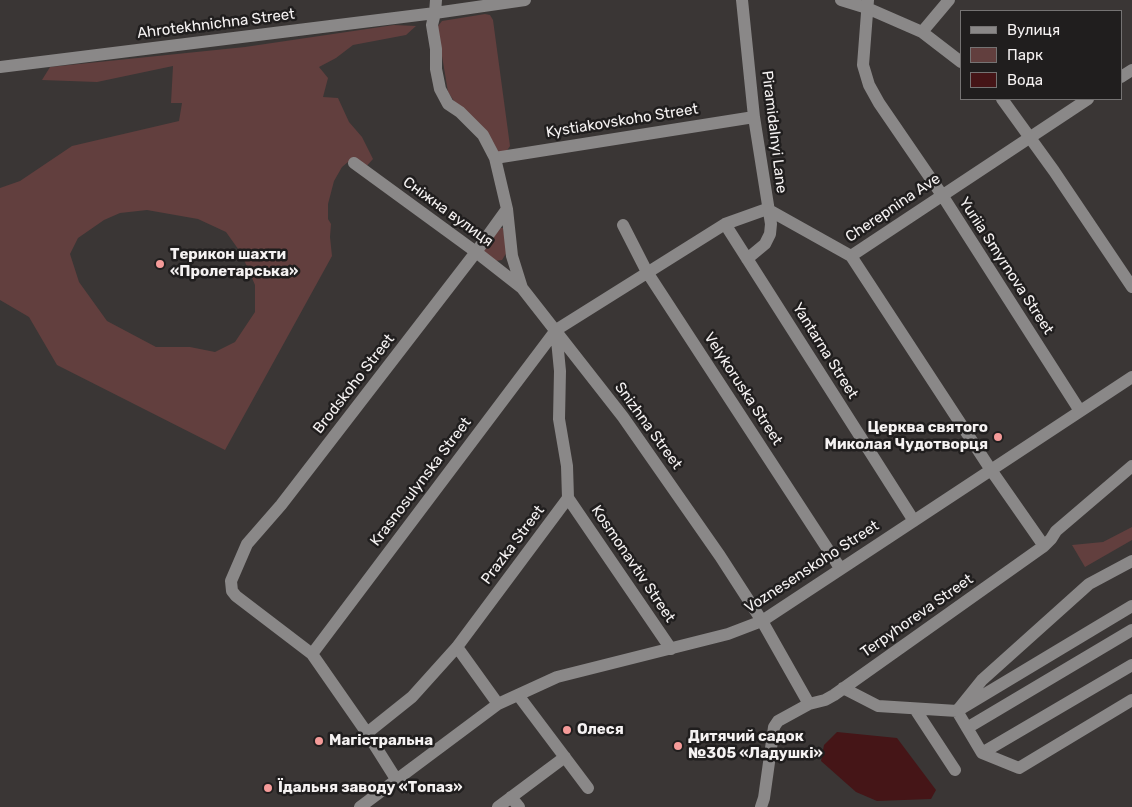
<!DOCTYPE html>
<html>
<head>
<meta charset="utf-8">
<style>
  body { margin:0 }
  #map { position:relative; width:1132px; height:807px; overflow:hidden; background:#3a3635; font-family:Rubik,sans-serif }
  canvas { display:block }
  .legend { position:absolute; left:960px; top:10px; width:162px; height:90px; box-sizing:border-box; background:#201e1e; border:1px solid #757373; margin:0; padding:6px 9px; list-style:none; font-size:15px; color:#f5f2f2 }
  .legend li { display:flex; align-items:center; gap:10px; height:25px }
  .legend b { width:25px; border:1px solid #757373 }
</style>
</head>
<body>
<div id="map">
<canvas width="1132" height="807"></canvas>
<ul class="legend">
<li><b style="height:6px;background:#8a8888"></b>Вулиця</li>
<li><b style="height:14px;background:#623f3e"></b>Парк</li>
<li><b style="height:14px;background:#451517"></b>Вода</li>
</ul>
</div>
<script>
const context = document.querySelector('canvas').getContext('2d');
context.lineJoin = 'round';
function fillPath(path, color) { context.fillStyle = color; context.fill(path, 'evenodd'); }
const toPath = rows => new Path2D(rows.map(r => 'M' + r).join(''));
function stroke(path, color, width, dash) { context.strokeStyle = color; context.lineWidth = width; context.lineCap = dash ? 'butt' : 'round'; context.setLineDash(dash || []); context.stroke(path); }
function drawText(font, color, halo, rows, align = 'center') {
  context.font = font + ' Rubik,sans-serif'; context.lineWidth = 5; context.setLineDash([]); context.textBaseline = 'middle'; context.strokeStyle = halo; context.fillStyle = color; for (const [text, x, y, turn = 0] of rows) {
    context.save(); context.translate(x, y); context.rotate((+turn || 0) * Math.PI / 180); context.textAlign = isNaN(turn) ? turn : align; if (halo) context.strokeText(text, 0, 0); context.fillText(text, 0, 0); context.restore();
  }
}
const green = toPath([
  [485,14,490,15,493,20,510,146,506,152,500,154,456,104,448,92,438,32,438,26,442,21],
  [394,25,416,26,406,35,353,45,336,58,319,67,328,78,323,97,338,98,349,122,362,137,373,159,363,170,348,162,342,167,334,181,328,204,328,219,331,224,330,237,332,256,225,450,57,365,29,317,0,300,0,188,20,181,72,146,179,121,182,103,171,103,173,66,97,82,42,80,50,67,245,47],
  [147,210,198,219,226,232,241,253,255,285,255,312,235,342,215,352,190,347,156,347,107,321,79,282,70,254,78,238,104,220,120,213],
  [500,228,503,228,507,252,502,260,496,261,484,253,484,250],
  [1132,527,1132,540,1085,567,1072,545,1103,542]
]);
const water = toPath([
  [837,732,897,738,936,790,931,799,877,801,856,792,821,761,824,745]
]);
const minor = toPath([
  [436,0,435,13,432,25,436,49,436,69,440,89,448,104,460,112,483,135,495,158,507,209,512,256,522,288,623,417,720,556,762,621,809,704],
  [742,0,754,117,771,224,770,234,765,244,747,259],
  [841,0,867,8,922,32,961,62],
  [868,0,863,65,869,85,879,103,942,195,1080,411],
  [922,32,949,0],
  [0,67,435,13,525,0],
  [1121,77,1132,70],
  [1002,99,1054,171,1132,287],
  [495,158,754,117],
  [354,163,476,252,522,288],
  [725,224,914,521],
  [623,225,647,272,840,568],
  [851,256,991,470,1044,546],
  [568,498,671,649],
  [1132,561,1089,584,982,680,957,711,982,753,1019,768,1132,700],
  [457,647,498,704],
  [312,654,556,330,725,224,767,209,851,256,1088,99],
  [843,688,878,706,957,711,1132,606],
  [518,695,588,788],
  [915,709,955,770],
  [967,728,1132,630],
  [367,733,412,697,457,647,568,498,567,466,559,419,560,371,556,330],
  [982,753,1132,665],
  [396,779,367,733,312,654,236,596,232,591,231,581,247,544,281,505,476,252,507,209],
  [511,797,519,807],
  [360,807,498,704,557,677,728,634,762,621,1132,377],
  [498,807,565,757],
  [761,807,764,798,774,727,778,721,809,704,825,700,834,695,1044,546,1051,539,1056,531,1132,466]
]);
const markers = [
  [160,264,5,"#f59b99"],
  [998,437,5,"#f59b99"],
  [567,730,5,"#f59b99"],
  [319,741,5,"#f59b99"],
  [678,746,5,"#f59b99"],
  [268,788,5,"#f59b99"]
];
const streetNames = [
  ["Ahrotekhnichna Street",216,24,-7],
  ["Kystiakovskoho Street",622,121,-9],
  ["Piramidalnyi Lane",774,132,83],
  ["Cherepnina Ave",893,208,-34],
  ["Сніжна вулиця",448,212,36],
  ["Yuriia Smyrnova Street",1006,266,57],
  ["Yantarna Street",825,351,58],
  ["Brodskoho Street",354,384,-52],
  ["Velykoruska Street",743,389,57],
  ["Snizhna Street",648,426,54],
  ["Krasnosulynska Street",421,482,-53],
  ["Prazka Street",513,545,-53],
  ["Kosmonavtiv Street",633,564,56],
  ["Voznesenskoho Street",812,567,-33],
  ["Terpyhoreva Street",917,616,-35]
];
const poiNames = [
  ["Терикон шахти",170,255],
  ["«Пролетарська»",170,272],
  ["Церква святого",988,428,"right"],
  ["Миколая Чудотворця",988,445,"right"],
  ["Олеся",577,730],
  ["Дитячий садок",688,737],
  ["№305 «Ладушкі»",688,754],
  ["Магістральна",329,741],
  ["Їдальня заводу «Топаз»",278,788]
];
fillPath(green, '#623f3e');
fillPath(water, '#451517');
stroke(minor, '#8a8888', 12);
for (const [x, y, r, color] of markers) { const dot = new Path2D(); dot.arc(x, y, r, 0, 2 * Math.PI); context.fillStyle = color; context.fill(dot); stroke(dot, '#201e1e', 2); }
drawText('15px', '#f5f2f2', '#201e1e', streetNames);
drawText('bold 15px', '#f5f2f2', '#201e1e', poiNames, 'left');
</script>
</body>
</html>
